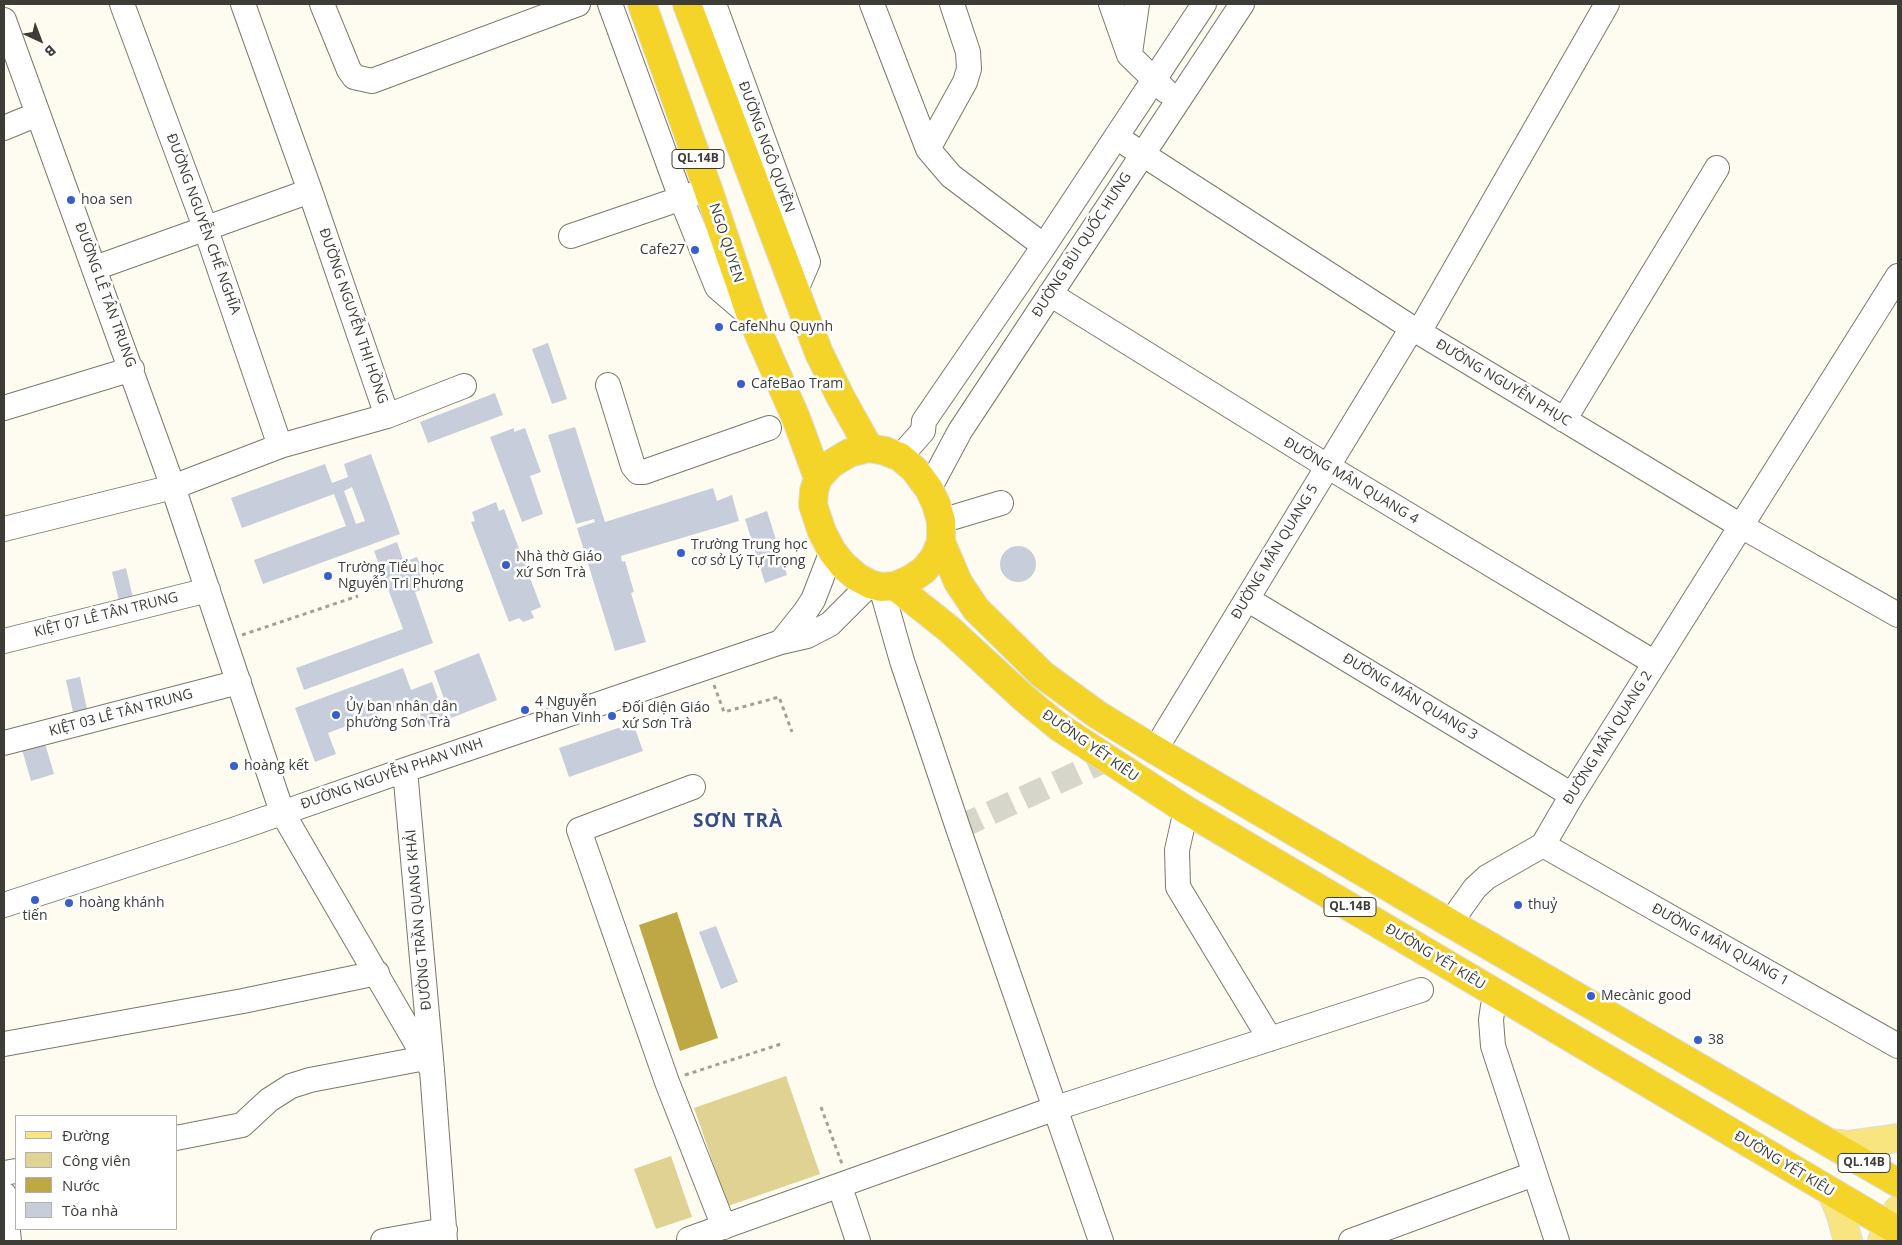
<!DOCTYPE html>
<html>
<head>
<meta charset="utf-8">
<style>
  body { margin:0 }
  #map { position:relative; width:1902px; height:1245px; overflow:hidden; background:#fefcf0; font-family:"Open Sans",sans-serif }
  canvas { display:block }
  .frame { position:absolute; inset:0; border:5px solid #3d3c36; pointer-events:none }
  .legend { position:absolute; left:15px; top:1115px; width:162px; height:115px; box-sizing:border-box; background:#fff; border:1px solid #b1b1af; margin:0; padding:6px 9px; list-style:none; font-size:15px; color:#3d3c36 }
  .legend li { display:flex; align-items:center; gap:10px; height:25px }
  .legend b { width:25px; border:1px solid #b1b1af }
  .north { position:absolute; left:15px; top:15px; width:50px; height:50px; -webkit-text-stroke:4px #fff; paint-order:stroke; rotate:137deg; font-size:14px; font-weight:700; line-height:20px; text-align:center; color:#3d3c36 }
  .north::after { content:''; display:block; margin:auto; width:18px; height:22px; background:#3d3c36; clip-path:polygon(50% 0,100% 100%,50% 72%,0 100%) }
</style>
</head>
<body>
<div id="map">
<canvas width="1902" height="1245"></canvas>
<div class="frame"></div>
<ul class="legend">
<li><b style="height:6px;background:#f9e57f"></b>Đường</li>
<li><b style="height:14px;background:#dfd293"></b>Công viên</li>
<li><b style="height:14px;background:#bda845"></b>Nước</li>
<li><b style="height:14px;background:#c7cdda"></b>Tòa nhà</li>
</ul>
<div class="north">B</div>
</div>
<script>
const context = document.querySelector('canvas').getContext('2d');
context.lineJoin = 'round';
function fillPath(path, color) { context.fillStyle = color; context.fill(path, 'evenodd'); }
const toPath = rows => new Path2D(rows.map(r => 'M' + r).join(''));
function stroke(path, color, width, dash) { context.strokeStyle = color; context.lineWidth = width; context.lineCap = dash ? 'butt' : 'round'; context.setLineDash(dash || []); context.stroke(path); }
function drawText(font, color, halo, rows, align = 'center') {
  context.font = font + ' "Open Sans",sans-serif'; context.lineWidth = 5; context.setLineDash([]); context.textBaseline = 'middle'; context.strokeStyle = halo; context.fillStyle = color; for (const [text, x, y, turn = 0] of rows) {
    context.save(); context.translate(x, y); context.rotate((+turn || 0) * Math.PI / 180); context.textAlign = isNaN(turn) ? turn : align; if (halo) context.strokeText(text, 0, 0); context.fillText(text, 0, 0); context.restore();
  }
}
const green = toPath([
  [786,1076,820,1174,728,1206,694,1108],
  [671,1156,692,1217,656,1229,634,1169]
]);
const water = toPath([
  [677,912,718,1038,680,1051,639,925]
]);
const building = toPath([
  [548,343,567,399,552,404,532,349],
  [495,393,503,415,428,443,420,422],
  [575,427,605,522,713,488,717,501,732,495,739,521,621,556,622,562,625,561,634,592,631,593,646,642,615,651,577,528,595,522,594,519,576,524,548,435],
  [514,428,514,432,525,428,541,472,530,476,543,514,522,522,490,437],
  [371,454,400,534,263,584,254,560,346,526,334,494,242,528,231,498,325,464,332,483,348,477,344,464],
  [352,487,365,521,356,524,344,491],
  [496,502,499,511,504,509,541,607,531,611,534,618,523,622,519,618,509,622,471,522,475,521,472,512],
  [767,511,787,575,765,583,745,519],
  [397,542,404,562,417,557,429,587,415,592,433,643,304,690,296,668,403,629,374,551],
  '1000 564a18 18 0 1 1 36 0a18 18 0 1 1-36 0Z',
  [126,568,134,602,120,605,112,572],
  [479,653,497,700,451,718,434,671],
  [403,668,411,690,432,682,446,721,430,727,427,722,423,723,415,700,328,733,336,754,315,762,295,708],
  [80,677,88,714,74,717,66,680],
  [633,723,643,751,569,777,559,748],
  [44,740,54,774,31,781,21,746],
  [716,926,738,982,721,989,699,932]
]);
const minorTunnel = toPath([
  [958,828,1108,759]
]);
const path = toPath([
  [242,635,358,596],
  [714,685,724,712,779,697,792,732],
  [685,1075,784,1043],
  [821,1107,842,1164]
]);
const minor = toPath([
  [122,4,205,227,280,446],
  [243,4,310,191,387,416],
  [322,4,349,70,354,77,372,81,578,4],
  [610,4,681,198,717,287,751,316],
  [714,4,808,262,796,290],
  [872,4,928,149,951,176,1044,246],
  [1111,4,1129,55,1166,91],
  [4,20,173,487,282,812,432,1070],
  [1130,53,1137,4],
  [4,128,38,114],
  [1116,137,1412,328,1741,526,1898,615],
  [928,149,965,82,969,69,968,52,952,4],
  [571,236,697,193],
  [95,268,310,191],
  [1050,294,1327,466,1655,663],
  [1419,332,1607,4],
  [608,385,633,466,638,472,644,472,769,428],
  [4,408,132,369],
  [1564,420,1717,168],
  [900,457,923,431,924,421,1044,246,1204,4],
  [929,489,960,431,1242,4],
  [941,521,1001,503],
  [4,529,173,487,280,446,387,416,464,386],
  [881,587,902,661,958,828,1101,1241],
  [1247,599,1572,795],
  [4,641,208,590],
  [781,642,805,612,813,600,832,551],
  [4,743,239,682],
  [1155,750,1412,328],
  [405,770,432,1070,445,1241],
  [693,787,579,830,667,1082,724,1227],
  [1186,810,1177,850,1178,887,1270,1039],
  [1543,845,1898,1046],
  [4,905,233,830,405,770,781,642,807,636,830,624,870,584],
  [1450,923,1475,888,1487,877,1543,845,1572,795,1898,276],
  [1497,994,1493,1006,1491,1020,1493,1046,1557,1241],
  [4,1044,243,1001,377,973],
  [176,1138,242,1125,269,1100,291,1086,310,1080,425,1058],
  [4,1173,16,1171],
  [840,1187,858,1241],
  [4,1194,9,1241],
  [383,1241,445,1230],
  [689,1241,689,1239,1056,1108,1421,990],
  [1351,1241,1534,1174]
]);
const major = toPath([
  [1830,1143,1847,1145,1898,1138],
  [1832,1192,1841,1215,1848,1241],
  [1882,1241,1898,1210]
]);
const highway = toPath([
  [642,4,708,189,751,316,796,418,818,478],
  [687,4,819,353,840,396,869,448],
  [869,448,885,451,900,457,915,470,929,489,936,504,941,521,941,542,934,558,924,570,911,579,895,586,881,587,870,584,857,577,843,565,832,551,822,532,813,505,814,491,818,478,831,464,849,453,869,448],
  [941,542,958,582,976,609,1043,675,1098,715,1155,750,1450,923,1898,1183],
  [895,586,949,629,1025,699,1059,727,1186,810,1898,1231]
]);
const markers = [
  [71,200,5,"#385dce"],
  [695,250,5,"#385dce"],
  [719,327,5,"#385dce"],
  [741,384,5,"#385dce"],
  [681,553,5,"#385dce"],
  [506,565,5,"#385dce"],
  [328,576,5,"#385dce"],
  [525,710,5,"#385dce"],
  [336,715,5,"#385dce"],
  [612,716,5,"#385dce"],
  [234,766,5,"#385dce"],
  [35,900,5,"#385dce"],
  [69,903,5,"#385dce"],
  [1518,905,5,"#385dce"],
  [1591,996,5,"#385dce"],
  [1698,1040,5,"#385dce"]
];
const shields = [
  [698,159,52],
  [1350,907,52],
  [1864,1163,52]
];
const shieldNames = [
  ["QL.14B",698,159],
  ["QL.14B",1350,907],
  ["QL.14B",1864,1163]
];
const streetNames = [
  ["ĐƯỜNG NGÔ QUYỀN",766,147,70],
  ["ĐƯỜNG NGUYỄN CHẾ NGHĨA",203,224,70],
  ["NGO QUYEN",726,243,72],
  ["ĐƯỜNG BÙI QUỐC HƯNG",1082,245,-57],
  ["ĐƯỜNG LÊ TÂN TRUNG",105,295,70],
  ["ĐƯỜNG NGUYỄN THỊ HỒNG",353,316,71],
  ["ĐƯỜNG NGUYỄN PHỤC",1503,383,31],
  ["ĐƯỜNG MÂN QUANG 4",1351,481,31],
  ["ĐƯỜNG MÂN QUANG 5",1275,552,-59],
  ["KIỆT 07 LÊ TÂN TRUNG",106,615,-14],
  ["ĐƯỜNG MÂN QUANG 3",1410,697,31],
  ["KIỆT 03 LÊ TÂN TRUNG",121,713,-15],
  ["ĐƯỜNG MÂN QUANG 2",1608,738,-58],
  ["ĐƯỜNG YẾT KIÊU",1090,746,35],
  ["ĐƯỜNG NGUYỄN PHAN VINH",392,774,-19],
  ["ĐƯỜNG TRẦN QUANG KHẢI",419,920,-95],
  ["ĐƯỜNG MÂN QUANG 1",1720,945,29],
  ["ĐƯỜNG YẾT KIÊU",1435,957,31],
  ["ĐƯỜNG YẾT KIÊU",1784,1164,31]
];
const poiNames = [
  ["hoa sen",81,200],
  ["Cafe27",685,250,"right"],
  ["CafeNhu Quynh",729,327],
  ["CafeBao Tram",751,384],
  ["Trường Trung học",691,545],
  ["cơ sở Lý Tự Trọng",691,561],
  ["Nhà thờ Giáo",516,557],
  ["xứ Sơn Trà",516,573],
  ["Trường Tiểu học",338,568],
  ["Nguyễn Tri Phương",338,584],
  ["4 Nguyễn",535,702],
  ["Phan Vinh",535,718],
  ["Ủy ban nhân dân",346,707],
  ["phường Sơn Trà",346,723],
  ["Đối diện Giáo",622,708],
  ["xứ Sơn Trà",622,724],
  ["hoàng kết",244,766],
  ["hoàng khánh",79,903],
  ["thuỷ",1528,905],
  ["tiến",35,916,"center"],
  ["Mecànic good",1601,996],
  ["38",1708,1040]
];
const districtNames = [
  ["SƠN TRÀ",738,822]
];
fillPath(green, '#dfd293');
fillPath(water, '#bda845');
fillPath(building, '#c7cdda');
stroke(minorTunnel, '#d7d6cb', 24, [24, 12]);
stroke(minor, '#7b786b', 26);
stroke(major, '#dcdcdb', 30);
stroke(highway, '#dcdcdb', 30);
stroke(path, '#a1a097', 3, [4, 4]);
stroke(minor, '#fff', 24);
stroke(major, '#f9e57f', 28);
stroke(highway, '#f5d429', 28);
for (const [x, y, r, color] of markers) { const dot = new Path2D(); dot.arc(x, y, r, 0, 2 * Math.PI); context.fillStyle = color; context.fill(dot); stroke(dot, '#fff', 2); }
for (const [x, y, w] of shields) { const box = new Path2D(); box.roundRect(x - w / 2, y - 9.5, w, 19, 4); context.fillStyle = '#fff'; context.fill(box); stroke(box, '#3d3c36', 1); }
drawText('bold 12px', '#3d3c36', null, shieldNames);
drawText('14px', '#3d3c36', '#fff', streetNames);
drawText('14px', '#3d3c36', '#fff', poiNames, 'left');
context.letterSpacing = '1px';
drawText('bold 19px', '#374d87', '#fff', districtNames);
context.letterSpacing = '0px';
</script>
</body>
</html>
